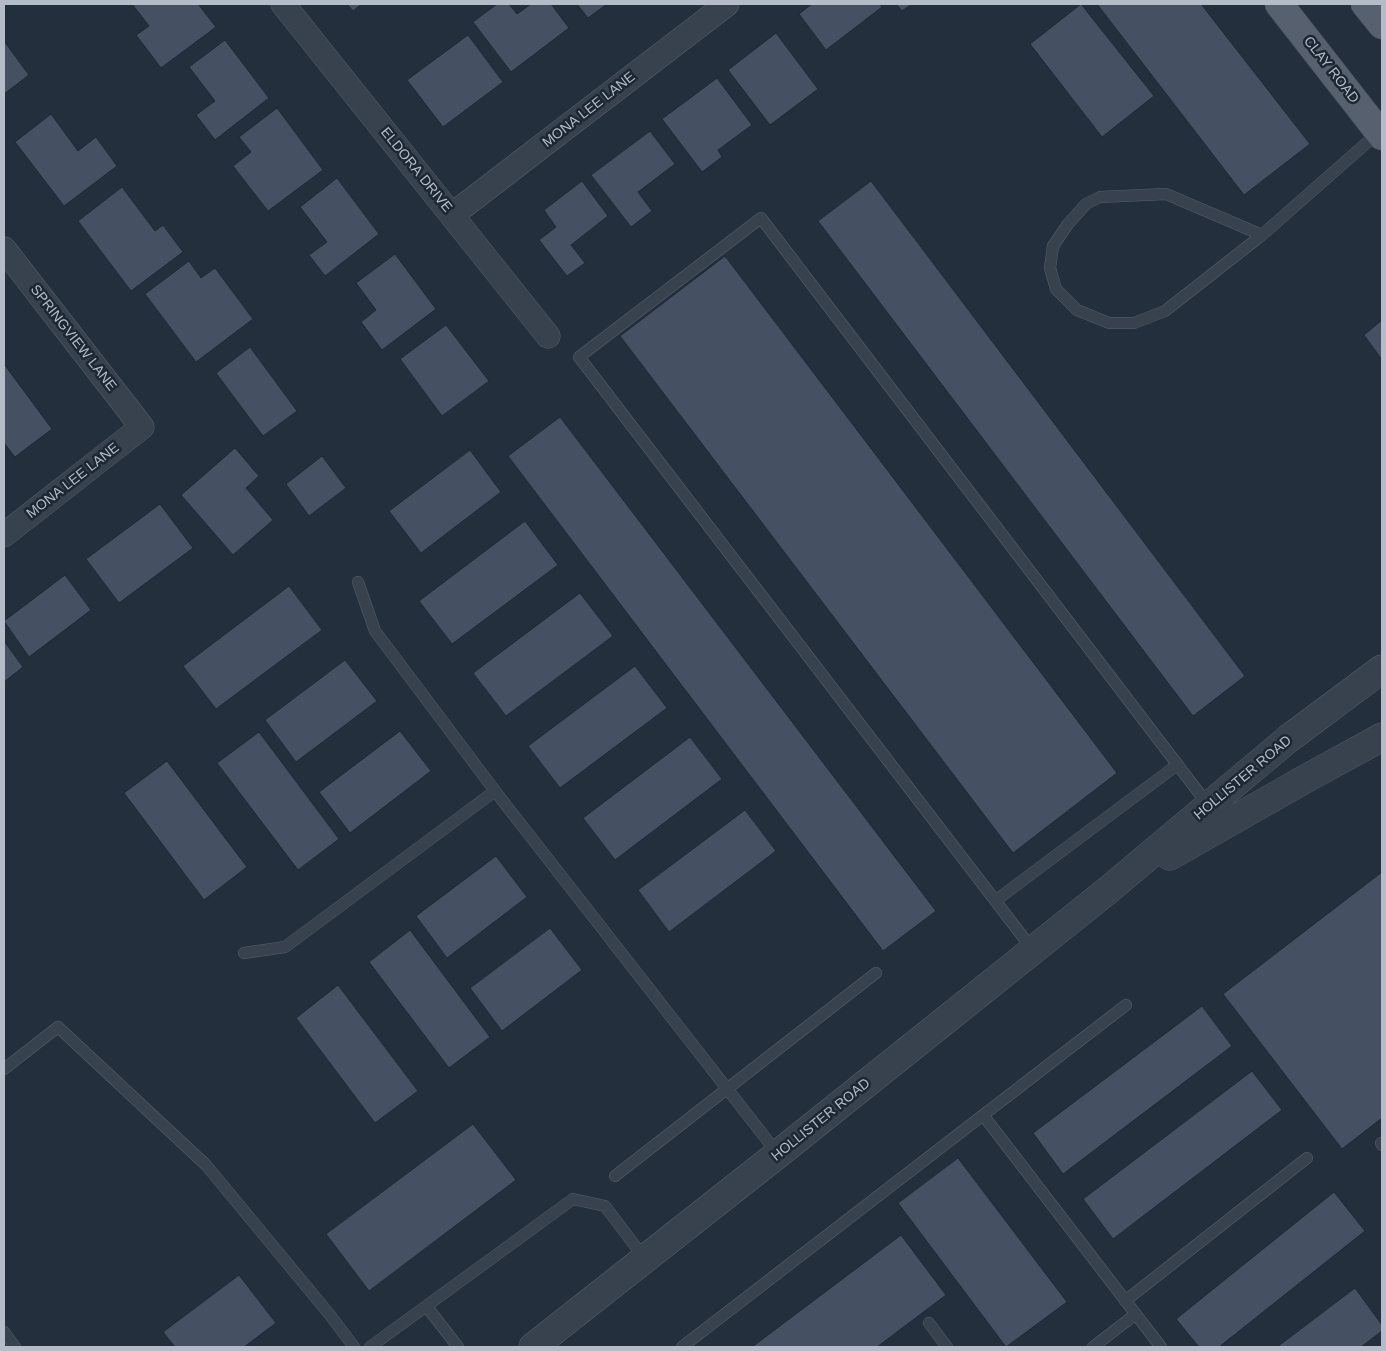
<!DOCTYPE html>
<html>
<head>
<meta charset="utf-8">
<style>
  body { margin:0 }
  #map { position:relative; width:1386px; height:1351px; overflow:hidden; background:#242f3e; font-family:Helvetica,sans-serif }
  canvas { display:block }
  .frame { position:absolute; inset:0; border:5px solid #b4bcc9; pointer-events:none }
</style>
</head>
<body>
<div id="map">
<canvas width="1386" height="1351"></canvas>
<div class="frame"></div>
</div>
<script>
const context = document.querySelector('canvas').getContext('2d');
context.lineJoin = 'round';
function fillPath(path, color) { context.fillStyle = color; context.fill(path, 'evenodd'); }
const toPath = rows => new Path2D(rows.map(r => 'M' + r).join(''));
function stroke(path, color, width, dash) { context.strokeStyle = color; context.lineWidth = width; context.lineCap = dash ? 'butt' : 'round'; context.setLineDash(dash || []); context.stroke(path); }
function drawText(font, color, halo, rows, align = 'center') {
  context.font = font + ' Helvetica,sans-serif'; context.lineWidth = 5; context.setLineDash([]); context.textBaseline = 'middle'; context.strokeStyle = halo; context.fillStyle = color; for (const [text, x, y, turn = 0] of rows) {
    context.save(); context.translate(x, y); context.rotate((+turn || 0) * Math.PI / 180); context.textAlign = isNaN(turn) ? turn : align; if (halo) context.strokeText(text, 0, 0); context.fillText(text, 0, 0); context.restore();
  }
}
const building = toPath([
  [132,4,198,4,216,27,161,68,136,35,149,26,132,4],
  [347,4,362,4,353,11,347,4],
  [497,4,509,4,517,14,531,4,551,4,569,28,511,72,473,22,497,4],
  [577,4,607,4,588,18,577,4],
  [812,4,880,4,882,7,826,50,799,14,812,4],
  [896,4,912,4,902,11,896,4],
  [1081,4,1154,96,1102,137,1030,44,1081,4],
  [1097,4,1201,4,1310,144,1244,195,1097,4],
  [776,33,818,89,770,125,728,70,776,33],
  [468,35,503,82,443,127,407,80,468,35],
  [225,40,269,98,215,140,196,115,215,101,189,67,225,40],
  [4,41,29,75,4,94,4,41],
  [717,78,752,125,718,150,722,157,702,172,662,119,717,78],
  [277,108,323,170,268,211,233,166,251,152,239,137,277,108],
  [51,114,78,151,96,137,117,166,64,206,15,142,51,114],
  [650,131,675,164,638,192,652,211,631,227,591,175,650,131],
  [337,178,379,234,325,276,309,255,327,242,300,207,337,178],
  [582,181,608,216,571,245,585,263,567,276,539,240,556,227,544,210,582,181],
  [871,181,1245,676,1193,716,818,221,871,181],
  [122,187,155,231,163,225,183,252,131,291,78,221,122,187],
  [395,254,436,309,382,350,361,322,376,310,356,283,395,254],
  [725,256,1117,773,1013,853,620,336,725,256],
  [189,261,201,278,215,268,253,319,196,362,145,294,189,261],
  [1382,320,1382,360,1364,335,1382,320],
  [446,325,489,381,442,416,400,359,446,325],
  [250,347,297,411,263,436,216,373,250,347],
  [4,364,52,429,15,457,4,443,4,364],
  [560,417,936,911,883,951,508,456,560,417],
  [235,448,259,476,246,488,273,520,233,555,181,495,235,448],
  [470,450,501,492,421,553,389,511,470,450],
  [322,456,346,488,309,516,286,484,322,456],
  [160,504,193,548,119,603,86,559,160,504],
  [525,521,558,565,452,644,419,601,525,521],
  [65,575,91,610,29,657,4,621,65,575],
  [289,586,322,630,216,709,183,666,289,586],
  [580,593,613,636,506,716,473,673,580,593],
  [4,641,23,667,4,682,4,641],
  [345,660,377,701,296,762,265,720,345,660],
  [635,666,667,708,560,788,528,746,635,666],
  [400,731,431,771,350,833,319,792,400,731],
  [259,732,339,839,298,870,217,763,259,732],
  [690,737,722,779,615,860,583,818,690,737],
  [167,761,247,867,204,900,124,793,167,761],
  [745,810,776,851,669,932,638,890,745,810],
  [496,856,527,897,447,958,416,916,496,856],
  [1382,872,1382,1118,1342,1149,1223,994,1382,872],
  [550,928,582,970,502,1031,470,988,550,928],
  [410,930,490,1037,449,1068,369,962,410,930],
  [338,985,418,1091,375,1123,296,1018,338,985],
  [1202,1006,1232,1046,1063,1174,1033,1133,1202,1006],
  [1252,1071,1282,1110,1113,1239,1083,1199,1252,1071],
  [473,1124,516,1180,369,1291,326,1234,473,1124],
  [958,1158,1067,1302,1006,1347,898,1203,958,1158],
  [1334,1192,1365,1231,1219,1347,1199,1347,1176,1319,1334,1192],
  [901,1235,946,1295,877,1347,752,1347,901,1235],
  [239,1275,276,1323,244,1347,175,1347,163,1332,239,1275],
  [1355,1288,1382,1325,1382,1331,1361,1347,1277,1347,1355,1288]
]);
const service = toPath([
  [1262,235,1166,194,1100,197,1086,204,1068,224,1053,246,1050,268,1056,289,1077,310,1109,323,1134,323,1165,311,1262,235,1379,132],
  [358,582,375,631,495,791,778,1154],
  [995,901,1177,765],
  [1033,950,579,357,761,218,1209,806],
  [244,953,285,947,495,791],
  [4,1069,58,1027,206,1165,330,1315,354,1347],
  [983,1115,1161,1347],
  [1381,1143,1382,1145],
  [615,1176,876,973],
  [1125,1301,1307,1158],
  [427,1307,458,1347],
  [929,1323,947,1347],
  [4,1332,15,1347],
  [370,1347,573,1199,605,1206,645,1259],
  [682,1347,1126,1005],
  [1093,1347,1136,1314]
]);
const minor = toPath([
  [283,4,548,336],
  [452,215,727,4],
  [4,249,142,427,4,535]
]);
const tertiary = toPath([
  [1170,856,1307,778,1382,737],
  [533,1347,778,1154,1107,891,1288,739,1382,669]
]);
const primary = toPath([
  [1279,4,1382,136],
  [1365,4,1382,25]
]);
const streetNames = [
  ["CLAY ROAD",1331,70,52],
  ["MONA LEE LANE",589,110,-38],
  ["ELDORA DRIVE",416,170,51],
  ["SPRINGVIEW LANE",73,338,52],
  ["MONA LEE LANE",73,481,-38],
  ["HOLLISTER ROAD",1243,778,-40],
  ["HOLLISTER ROAD",821,1120,-39]
];
fillPath(building, '#455162');
stroke(building, '#1f2835', 1);
stroke(service, '#565f6c', 12);
stroke(minor, '#565f6c', 25);
stroke(tertiary, '#565f6c', 29);
stroke(primary, '#414a57', 29);
stroke(service, '#38414e', 11);
stroke(minor, '#38414e', 24);
stroke(tertiary, '#38414e', 28);
stroke(primary, '#56606e', 28);
drawText('14px', '#b4bcc9', '#1d2633', streetNames);
</script>
</body>
</html>
